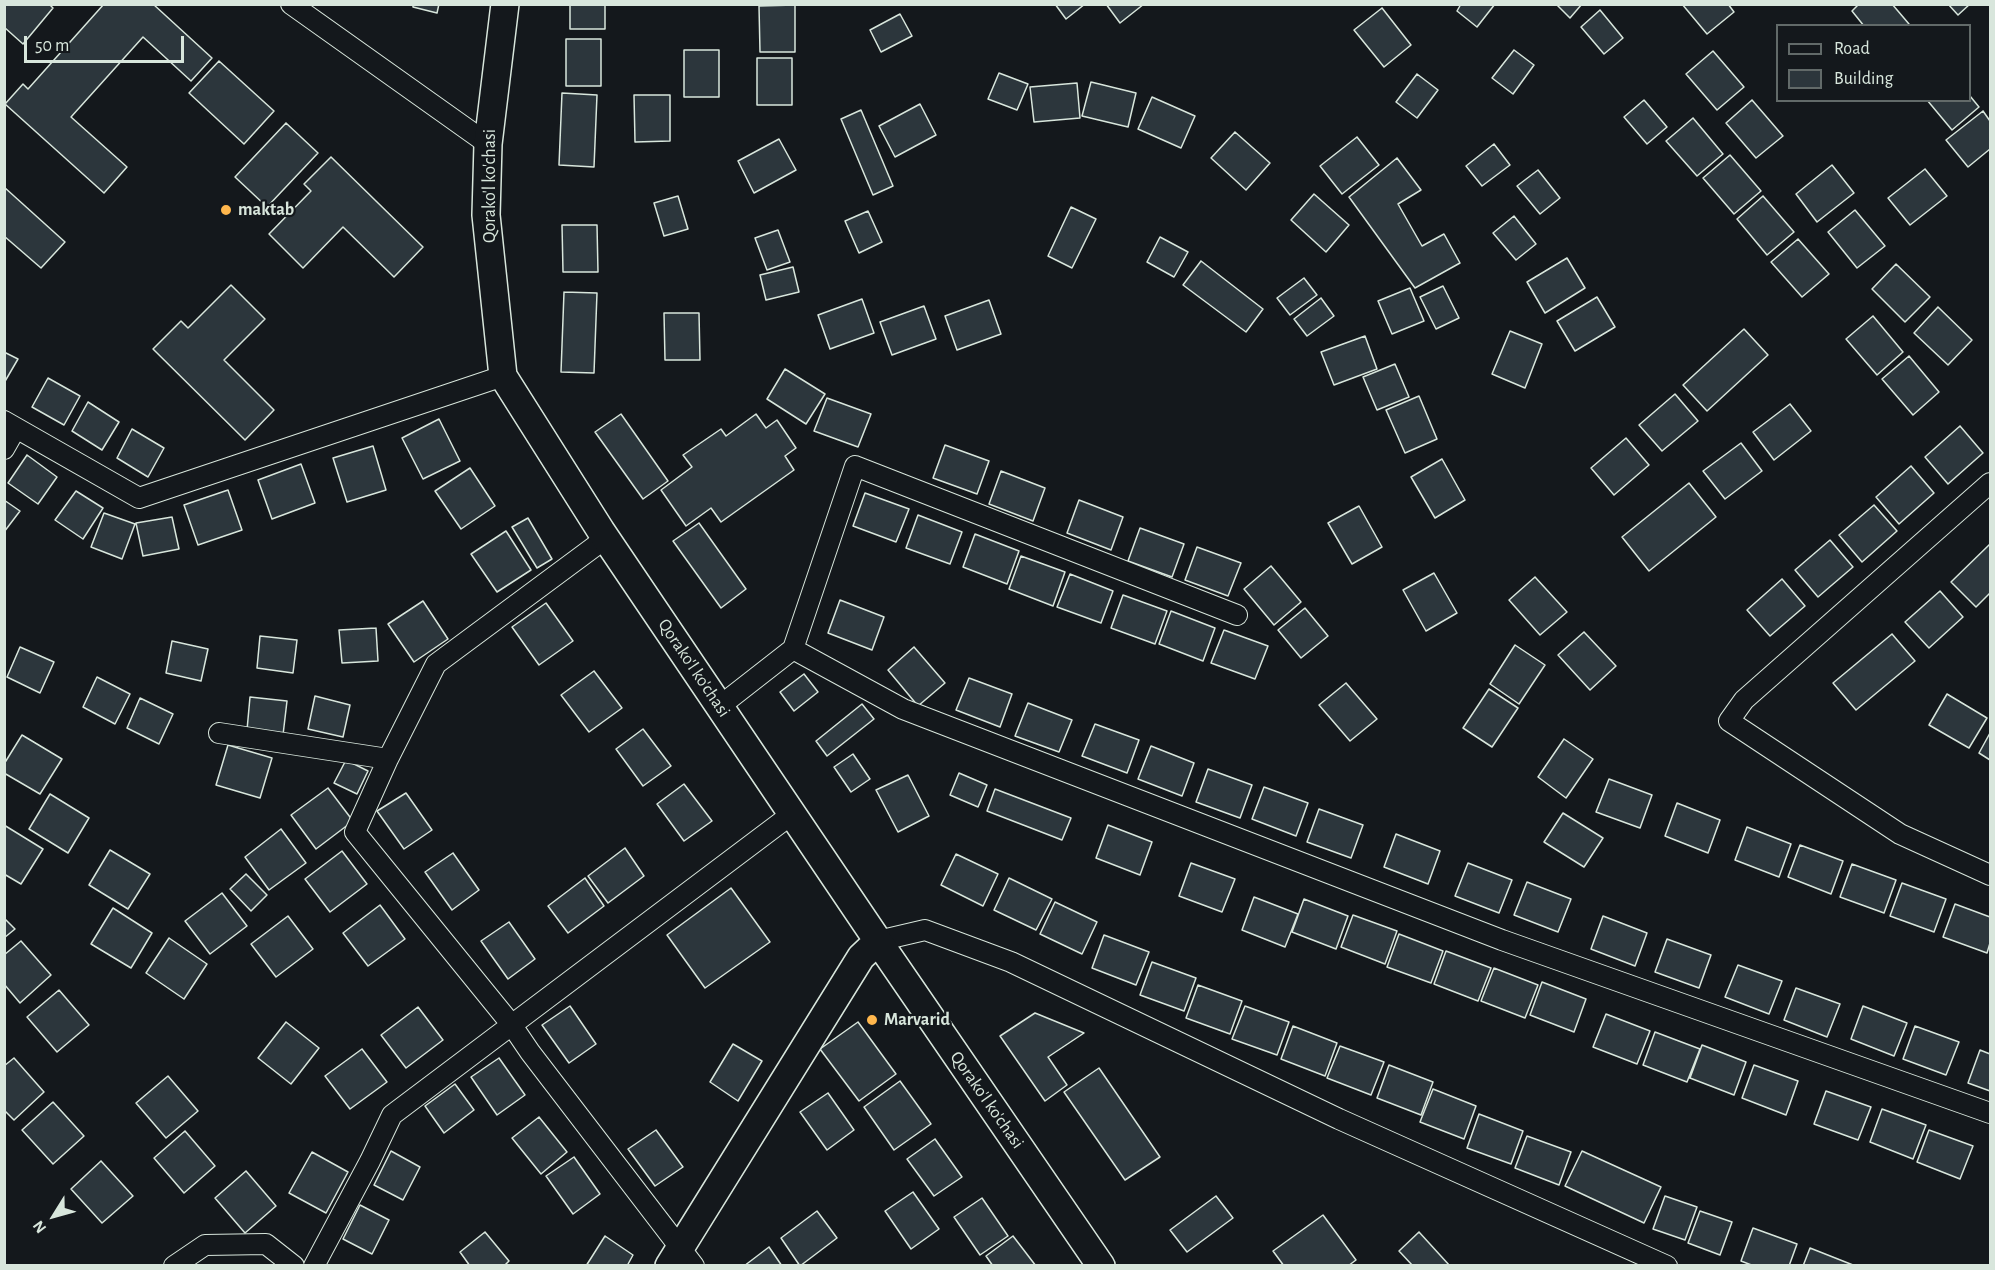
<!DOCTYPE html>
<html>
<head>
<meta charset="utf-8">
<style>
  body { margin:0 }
  #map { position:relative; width:1995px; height:1270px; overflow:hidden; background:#14181c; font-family:"Alegreya Sans",sans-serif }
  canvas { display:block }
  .frame { position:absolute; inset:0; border:6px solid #d8e6dc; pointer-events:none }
  .legend { position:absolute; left:1776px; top:24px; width:195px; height:78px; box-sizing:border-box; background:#14181c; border:2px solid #626a69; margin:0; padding:8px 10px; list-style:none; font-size:18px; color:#d8e6dc }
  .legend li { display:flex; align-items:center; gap:12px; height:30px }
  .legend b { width:30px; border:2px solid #626a69 }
  .north { position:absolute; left:24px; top:1186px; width:60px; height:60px; -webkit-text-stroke:4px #14181c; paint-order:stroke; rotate:233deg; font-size:16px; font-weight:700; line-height:24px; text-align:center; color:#d8e6dc }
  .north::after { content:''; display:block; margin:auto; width:21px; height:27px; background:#d8e6dc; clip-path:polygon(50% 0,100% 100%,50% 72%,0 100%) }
  .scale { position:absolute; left:24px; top:36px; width:160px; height:27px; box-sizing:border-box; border:3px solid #d8e6dc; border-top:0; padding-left:8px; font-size:18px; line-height:21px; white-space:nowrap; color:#d8e6dc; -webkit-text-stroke:4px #14181c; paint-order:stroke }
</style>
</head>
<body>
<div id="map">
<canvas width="1995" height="1270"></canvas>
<div class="frame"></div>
<ul class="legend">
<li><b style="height:8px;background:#14181c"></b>Road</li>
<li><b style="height:16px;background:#2c363c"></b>Building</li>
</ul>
<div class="north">N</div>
<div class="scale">50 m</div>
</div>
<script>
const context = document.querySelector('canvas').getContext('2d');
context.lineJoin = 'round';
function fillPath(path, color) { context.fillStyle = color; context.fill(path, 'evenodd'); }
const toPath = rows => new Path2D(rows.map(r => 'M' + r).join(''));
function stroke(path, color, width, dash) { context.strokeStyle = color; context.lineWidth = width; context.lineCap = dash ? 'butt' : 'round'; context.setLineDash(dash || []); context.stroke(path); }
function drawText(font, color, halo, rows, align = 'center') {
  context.font = font + ' "Alegreya Sans",sans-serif'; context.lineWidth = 4.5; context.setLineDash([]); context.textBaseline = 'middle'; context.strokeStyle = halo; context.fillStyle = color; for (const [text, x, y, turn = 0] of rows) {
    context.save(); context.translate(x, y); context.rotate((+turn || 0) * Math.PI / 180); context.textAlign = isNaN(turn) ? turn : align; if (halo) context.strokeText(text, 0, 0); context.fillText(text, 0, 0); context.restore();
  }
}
const building = toPath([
  [4,4,49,4,53,8,23,44,4,27,4,4],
  [153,4,212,58,191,81,143,37,71,117,127,167,104,193,5,104,23,84,28,89,104,4,153,4],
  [413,4,439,4,437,13,413,7,413,4],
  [570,4,605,4,605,29,570,29,570,4],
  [1055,4,1085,4,1066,19,1055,4],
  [1106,4,1144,4,1120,23,1106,4],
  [1461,4,1495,4,1477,27,1457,11,1461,4],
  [1556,4,1582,4,1570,18,1556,4],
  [1682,4,1728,4,1734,12,1707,34,1682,4],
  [1859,4,1892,4,1909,24,1907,26,1864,26,1852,11,1859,4],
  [1948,4,1970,4,1958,15,1948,4],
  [795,5,795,52,760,52,759,6,795,5],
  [1382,8,1411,45,1384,67,1354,30,1382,8],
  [1600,10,1623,38,1604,54,1581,27,1600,10],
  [900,14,912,36,881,52,870,30,900,14],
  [566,39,601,39,601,86,566,86,566,39],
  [684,50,719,50,719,97,684,97,684,50],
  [1514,50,1534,65,1513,94,1492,78,1514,50],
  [1713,51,1744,87,1717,110,1686,74,1713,51],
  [757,58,792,58,792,105,757,105,757,58],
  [219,61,274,111,244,144,189,93,219,61],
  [999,73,1028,84,1017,110,988,99,999,73],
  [1417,74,1438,90,1417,118,1396,102,1417,74],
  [1091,82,1136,93,1128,127,1082,116,1091,82],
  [1077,83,1080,118,1034,122,1030,87,1077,83],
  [562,93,597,95,594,167,559,165,562,93],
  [634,95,670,95,670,141,635,142,634,95],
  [1970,96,1979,107,1952,130,1927,100,1970,100,1970,96],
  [1152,97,1195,116,1181,148,1138,129,1152,97],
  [1644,100,1667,127,1647,144,1624,117,1644,100],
  [1752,100,1783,136,1756,158,1726,123,1752,100],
  [920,104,936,135,895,157,879,126,920,104],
  [861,110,893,186,873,195,841,119,861,110],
  [1983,111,1990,121,1990,149,1968,167,1946,140,1983,111],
  [1693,118,1723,154,1697,176,1666,141,1693,118],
  [286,123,318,153,267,207,235,177,286,123],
  [1235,132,1270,163,1246,190,1211,158,1235,132],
  [1357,137,1379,165,1342,194,1320,166,1357,137],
  [779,139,796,170,754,193,738,161,779,139],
  [1494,144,1510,165,1482,186,1466,166,1494,144],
  [1730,155,1761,191,1734,214,1703,178,1730,155],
  [331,157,423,247,394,277,343,227,303,268,269,234,311,191,304,184,331,157],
  [1397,158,1421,190,1398,204,1422,246,1444,234,1460,263,1415,288,1349,197,1397,158],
  [1832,165,1854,193,1817,222,1796,194,1832,165],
  [1925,169,1947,196,1910,225,1888,198,1925,169],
  [1538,170,1560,198,1540,214,1517,186,1538,170],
  [4,187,65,242,41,268,4,236,4,187],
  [1314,194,1349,225,1326,252,1291,220,1314,194],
  [678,196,688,229,664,236,654,203,678,196],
  [1763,196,1794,232,1767,255,1737,219,1763,196],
  [1071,207,1096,219,1072,268,1048,256,1071,207],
  [1855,210,1885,246,1857,268,1828,232,1855,210],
  [868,211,882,242,859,253,845,221,868,211],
  [1514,216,1536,244,1516,260,1493,233,1514,216],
  [562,225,597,225,598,272,563,272,562,225],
  [778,230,790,262,767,270,755,238,778,230],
  [1160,237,1188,252,1174,277,1147,262,1160,237],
  [1798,239,1829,274,1802,297,1771,262,1798,239],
  [1567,258,1585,288,1545,313,1527,282,1567,258],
  [1201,261,1263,309,1246,332,1183,285,1201,261],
  [1896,264,1930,297,1905,322,1872,289,1896,264],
  [793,267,799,292,766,300,760,275,793,267],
  [1304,278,1317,295,1290,315,1277,298,1304,278],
  [231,285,265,319,224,360,274,410,245,440,153,349,181,321,188,328,231,285],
  [1443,286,1459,318,1436,329,1420,297,1443,286],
  [1410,288,1424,321,1392,334,1378,301,1410,288],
  [564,292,597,293,594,373,561,372,564,292],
  [1597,297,1615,327,1575,351,1557,321,1597,297],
  [1321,298,1334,316,1307,336,1294,319,1321,298],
  [862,299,874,333,830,349,818,315,862,299],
  [989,300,1001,334,957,350,945,316,989,300],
  [924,306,936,339,892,355,880,322,924,306],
  [1938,307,1972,340,1948,365,1914,333,1938,307],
  [664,313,699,313,700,360,665,360,664,313],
  [1873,316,1903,352,1877,375,1846,339,1873,316],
  [1744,329,1768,355,1707,411,1683,385,1744,329],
  [1510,331,1542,344,1525,388,1492,374,1510,331],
  [1365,336,1377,369,1334,385,1321,352,1365,336],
  [4,352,18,359,4,383,4,352],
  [1909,356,1939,392,1913,415,1882,379,1909,356],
  [1395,364,1409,397,1377,410,1363,377,1395,364],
  [785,369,825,394,806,424,767,399,785,369],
  [48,378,80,396,64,425,32,407,48,378],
  [1675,394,1698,421,1662,451,1639,425,1675,394],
  [1419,396,1437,439,1405,453,1386,410,1419,396],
  [827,398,871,414,858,447,814,431,827,398],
  [88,402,119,422,102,450,72,431,88,402],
  [1790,404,1811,431,1774,460,1753,432,1790,404],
  [621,414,668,481,643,499,595,432,621,414],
  [756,414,766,428,777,420,796,448,785,456,794,470,721,522,711,508,686,526,661,490,692,467,683,455,721,429,726,436,756,414],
  [439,419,460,461,423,479,402,438,439,419],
  [1960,426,1983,453,1948,484,1925,457,1960,426],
  [132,429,164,448,148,477,117,458,132,429],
  [1626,438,1649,465,1614,495,1591,468,1626,438],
  [1741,443,1762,471,1725,499,1703,471,1741,443],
  [945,445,989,461,977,494,933,478,945,445],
  [373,446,386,490,347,502,333,458,373,446],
  [27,455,57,477,38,504,8,483,27,455],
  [1442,459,1465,500,1435,518,1411,477,1442,459],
  [301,464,315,503,272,519,258,480,301,464],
  [1911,466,1934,493,1899,524,1876,497,1911,466],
  [470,468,495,506,461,529,435,491,470,468],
  [1001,471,1045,488,1033,521,989,504,1001,471],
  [1689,483,1716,517,1649,571,1622,537,1689,483],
  [228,490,242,530,198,545,184,505,228,490],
  [76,491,103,508,83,539,55,520,76,491],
  [865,493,909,509,896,542,853,526,865,493],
  [4,500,20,511,4,532,4,500],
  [1079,500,1123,517,1111,550,1067,533,1079,500],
  [1874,505,1897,531,1862,562,1839,535,1874,505],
  [1359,506,1382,547,1352,564,1328,523,1359,506],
  [104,513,135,524,122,559,91,547,104,513],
  [918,515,962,532,950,564,906,548,918,515],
  [172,517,179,549,143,556,136,523,172,517],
  [528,518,552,559,537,568,512,527,528,518],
  [699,523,746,589,721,608,673,541,699,523],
  [1140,528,1184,544,1172,577,1128,561,1140,528],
  [506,531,531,570,497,592,471,554,506,531],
  [975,534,1019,551,1007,584,963,567,975,534],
  [1830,540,1853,567,1818,597,1795,570,1830,540],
  [1990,544,1990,593,1976,607,1951,582,1990,544],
  [1197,547,1241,563,1228,596,1185,580,1197,547],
  [1021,556,1065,572,1053,606,1009,589,1021,556],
  [1271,566,1301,602,1274,625,1244,589,1271,566],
  [1434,573,1457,613,1426,631,1403,590,1434,573],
  [1070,574,1113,591,1101,623,1057,607,1070,574],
  [1535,577,1567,612,1540,635,1509,600,1535,577],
  [1782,579,1805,606,1770,636,1747,610,1782,579],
  [1940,591,1963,617,1929,648,1905,622,1940,591],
  [1123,595,1167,611,1155,644,1111,628,1123,595],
  [840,600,884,617,872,650,828,633,840,600],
  [423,601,448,639,414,662,388,624,423,601],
  [546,603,573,641,539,665,512,627,546,603],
  [1305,608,1328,636,1301,658,1278,630,1305,608],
  [1171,611,1215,628,1203,661,1159,644,1171,611],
  [376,628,378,661,342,663,339,630,376,628],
  [1224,630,1268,646,1255,679,1211,663,1224,630],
  [1584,632,1616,666,1590,690,1558,655,1584,632],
  [1892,634,1915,661,1856,710,1833,683,1892,634],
  [260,636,297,640,293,673,257,668,260,636],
  [172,641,208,649,201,681,166,673,172,641],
  [1515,645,1545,665,1519,704,1490,684,1515,645],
  [20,647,54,662,40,693,7,677,20,647],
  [914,647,945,683,918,706,888,670,914,647],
  [594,671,622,708,589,732,561,695,594,671],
  [804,674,818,692,794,711,780,692,804,674],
  [97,677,130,694,115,724,83,707,97,677],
  [969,678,1012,694,1000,727,956,710,969,678],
  [1346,683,1377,719,1350,741,1319,705,1346,683],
  [1489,689,1518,708,1492,747,1463,728,1489,689],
  [1947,694,1987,718,1969,748,1929,725,1947,694],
  [315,696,350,705,343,737,308,729,315,696],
  [250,697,287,701,283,735,247,730,250,697],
  [140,698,173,714,159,744,127,728,140,698],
  [1028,703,1072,720,1059,752,1015,736,1028,703],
  [862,704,874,719,827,756,816,741,862,704],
  [1095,724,1139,740,1127,773,1082,756,1095,724],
  [643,729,671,766,643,786,616,749,643,729],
  [1990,733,1990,760,1979,753,1990,733],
  [22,735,62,759,40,794,4,773,4,764,22,735],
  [1564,739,1593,759,1566,798,1538,777,1564,739],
  [228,745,272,758,260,798,216,785,228,745],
  [1151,746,1194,763,1182,796,1138,779,1151,746],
  [853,754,870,779,851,792,834,767,853,754],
  [346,760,368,771,357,794,334,783,346,760],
  [1208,769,1252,785,1240,818,1196,802,1208,769],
  [959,773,987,785,978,807,950,795,959,773],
  [908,775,929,816,898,832,876,790,908,775],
  [1609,779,1652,795,1640,828,1596,812,1609,779],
  [684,784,712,821,684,841,657,804,684,784],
  [1264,787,1308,803,1296,836,1252,819,1264,787],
  [328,788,353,821,316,849,291,815,328,788],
  [995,789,1071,818,1062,840,987,811,995,789],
  [406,793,432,830,404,849,377,811,406,793],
  [50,794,89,818,68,853,29,829,50,794],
  [1677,803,1720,820,1708,853,1665,836,1677,803],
  [1319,809,1363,825,1351,858,1307,842,1319,809],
  [1563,813,1603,838,1584,867,1544,842,1563,813],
  [4,825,43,849,21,884,4,874,4,825],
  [1108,825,1152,842,1140,875,1096,858,1108,825],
  [1747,827,1791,844,1779,877,1735,860,1747,827],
  [281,829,306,863,269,890,245,857,281,829],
  [1396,834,1440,851,1428,884,1384,867,1396,834],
  [1800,845,1843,861,1831,894,1788,877,1800,845],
  [625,848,644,876,608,903,588,876,625,848],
  [110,850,150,874,128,909,89,885,110,850],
  [342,851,367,884,330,912,305,879,342,851],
  [453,853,479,890,452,910,425,872,453,853],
  [956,854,998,874,983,906,941,885,956,854],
  [1191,863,1235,879,1222,912,1179,896,1191,863],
  [1468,863,1512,880,1499,913,1455,896,1468,863],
  [1852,864,1896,880,1884,913,1840,897,1852,864],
  [246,874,267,895,251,911,230,889,246,874],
  [585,878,604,906,568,933,548,906,585,878],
  [1009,878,1052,899,1036,930,994,910,1009,878],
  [1527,882,1571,899,1558,932,1514,915,1527,882],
  [1902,883,1946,899,1934,932,1890,916,1902,883],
  [731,888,770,942,705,988,667,935,731,888],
  [222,893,247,926,210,954,185,921,222,893],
  [1254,897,1298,914,1285,947,1242,930,1254,897],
  [1304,899,1348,916,1336,949,1292,932,1304,899],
  [1055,902,1097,922,1082,954,1040,934,1055,902],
  [1955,904,1990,917,1990,943,1987,953,1943,937,1955,904],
  [380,905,405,939,368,966,343,933,380,905],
  [113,908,152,933,131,968,91,944,113,908],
  [1353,915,1397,931,1385,964,1341,947,1353,915],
  [288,916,313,949,276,977,251,944,288,916],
  [1603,916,1647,933,1635,966,1591,949,1603,916],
  [4,918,15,929,4,938,4,918],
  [509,922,535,959,508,979,481,941,509,922],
  [1399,934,1443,951,1431,983,1387,967,1399,934],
  [1104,935,1149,952,1136,985,1092,968,1104,935],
  [169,938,207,964,184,999,146,973,169,938],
  [1667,939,1711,955,1699,988,1655,972,1667,939],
  [21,941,51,975,20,1003,4,984,4,955,21,941],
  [1446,951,1491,968,1478,1001,1434,984,1446,951],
  [1152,962,1196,978,1184,1011,1140,995,1152,962],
  [1738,965,1782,981,1769,1014,1725,997,1738,965],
  [1494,968,1538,985,1525,1018,1481,1001,1494,968],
  [1542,982,1586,999,1574,1032,1530,1015,1542,982],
  [1198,985,1242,1001,1230,1034,1186,1018,1198,985],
  [1796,988,1840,1004,1827,1037,1784,1020,1796,988],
  [59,990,89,1025,57,1052,27,1017,59,990],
  [570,1006,596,1044,569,1063,542,1025,570,1006],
  [1245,1006,1289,1022,1277,1055,1232,1039,1245,1006],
  [1863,1006,1907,1023,1894,1056,1851,1039,1863,1006],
  [418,1007,443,1040,406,1068,381,1035,418,1007],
  [1035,1013,1084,1033,1048,1057,1067,1085,1045,1101,1000,1036,1035,1013],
  [1606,1014,1650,1031,1637,1064,1593,1047,1606,1014],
  [286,1022,319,1048,291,1084,258,1058,286,1022],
  [858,1022,896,1074,859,1101,820,1049,858,1022],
  [1293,1026,1337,1043,1325,1076,1281,1059,1293,1026],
  [1915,1026,1959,1042,1946,1075,1903,1059,1915,1026],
  [1655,1032,1700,1049,1687,1082,1643,1065,1655,1032],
  [733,1044,762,1061,738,1101,710,1082,733,1044],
  [1702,1045,1746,1062,1734,1095,1690,1078,1702,1045],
  [1340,1046,1384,1062,1371,1095,1327,1078,1340,1046],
  [362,1049,387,1082,350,1109,325,1076,362,1049],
  [1980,1050,1990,1054,1990,1091,1968,1083,1980,1050],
  [14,1058,44,1092,14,1120,4,1110,4,1066,14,1058],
  [499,1058,525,1095,497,1115,471,1077,499,1058],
  [1389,1065,1433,1082,1421,1115,1377,1098,1389,1065],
  [1754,1065,1798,1081,1786,1115,1742,1098,1754,1065],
  [1099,1068,1160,1157,1125,1180,1064,1092,1099,1068],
  [168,1076,198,1111,166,1138,136,1103,168,1076],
  [900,1081,931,1124,894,1150,864,1107,900,1081],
  [455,1084,474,1110,444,1133,425,1106,455,1084],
  [1433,1089,1476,1106,1464,1139,1420,1122,1433,1089],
  [1826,1091,1871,1107,1858,1140,1814,1124,1826,1091],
  [828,1093,854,1130,827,1150,800,1112,828,1093],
  [53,1102,84,1136,53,1164,22,1130,53,1102],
  [1882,1109,1926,1125,1913,1159,1870,1142,1882,1109],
  [1479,1114,1523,1131,1511,1164,1467,1148,1479,1114],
  [539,1117,567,1152,541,1174,512,1138,539,1117],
  [656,1130,683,1167,655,1186,628,1149,656,1130],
  [1929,1130,1973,1146,1960,1179,1917,1162,1929,1130],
  [185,1131,215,1166,184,1193,154,1158,185,1131],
  [1527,1136,1571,1152,1559,1185,1515,1168,1527,1136],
  [935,1139,962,1177,934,1196,907,1159,935,1139],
  [391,1151,420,1167,403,1200,374,1185,391,1151],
  [1582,1151,1661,1187,1644,1223,1565,1186,1582,1151],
  [312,1152,348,1172,326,1213,289,1193,312,1152],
  [574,1157,600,1194,573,1214,546,1176,574,1157],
  [101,1161,133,1196,102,1223,71,1189,101,1161],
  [246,1171,276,1206,245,1233,215,1198,246,1171],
  [913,1192,939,1229,911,1249,885,1211,913,1192],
  [1216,1196,1233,1218,1187,1252,1170,1230,1216,1196],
  [1665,1196,1697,1207,1685,1240,1653,1229,1665,1196],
  [982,1198,1008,1236,980,1255,954,1217,982,1198],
  [360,1205,389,1220,372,1254,343,1239,360,1205],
  [817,1211,837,1238,800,1266,781,1238,817,1211],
  [1700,1211,1732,1222,1720,1255,1688,1243,1700,1211],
  [1323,1215,1356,1260,1348,1266,1284,1266,1273,1251,1323,1215],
  [1753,1228,1797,1244,1789,1266,1754,1266,1741,1261,1753,1228],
  [485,1232,509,1261,504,1266,470,1266,460,1252,485,1232],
  [1419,1232,1450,1266,1413,1266,1399,1251,1419,1232],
  [605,1236,633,1255,627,1266,586,1266,605,1236],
  [1013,1236,1036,1266,993,1266,986,1256,1013,1236],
  [769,1247,782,1266,744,1266,769,1247],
  [1810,1248,1853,1265,1853,1266,1803,1266,1810,1248]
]);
const street = toPath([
  [291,4,488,144],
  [4,421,139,498,503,376],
  [4,449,16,428],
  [1990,483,1744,700,1729,721,1900,834,1990,875],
  [606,538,436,664,388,759,355,832,511,1024,530,1052,694,1266],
  [793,649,855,466,1237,615],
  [720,706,793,649,903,709,1502,940,1990,1113],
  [219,733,388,759],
  [878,941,925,930,1011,962,1339,1119,1667,1266],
  [174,1266,205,1245,266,1244,294,1266],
  [314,1266,370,1161,392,1115,792,814]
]);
const secondary = toPath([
  [505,4,488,144,486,215,503,376,601,531,878,941,1101,1266],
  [669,1266,861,957,878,941]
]);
const markers = [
  [226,210,6,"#ffb74d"],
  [872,1020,6,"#ffb74d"]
];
const streetNames = [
  ["Qorako'l ko'chasi",490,186,-90],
  ["Qorako'l ko'chasi",694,668,56],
  ["Qorako'l ko'chasi",987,1100,55]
];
const poiNames = [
  ["maktab",238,210],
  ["Marvarid",884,1020]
];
fillPath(building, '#2c363c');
stroke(building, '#d8e6dc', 1.5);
stroke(street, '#d8e6dc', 22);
stroke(secondary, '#d8e6dc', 30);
stroke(street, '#14181c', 20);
stroke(secondary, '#14181c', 27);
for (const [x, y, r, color] of markers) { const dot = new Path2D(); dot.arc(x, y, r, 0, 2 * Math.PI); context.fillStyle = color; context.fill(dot); stroke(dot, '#14181c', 2); }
drawText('18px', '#d8e6dc', '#14181c', streetNames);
drawText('bold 18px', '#d8e6dc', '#14181c', poiNames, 'left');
</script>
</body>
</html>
